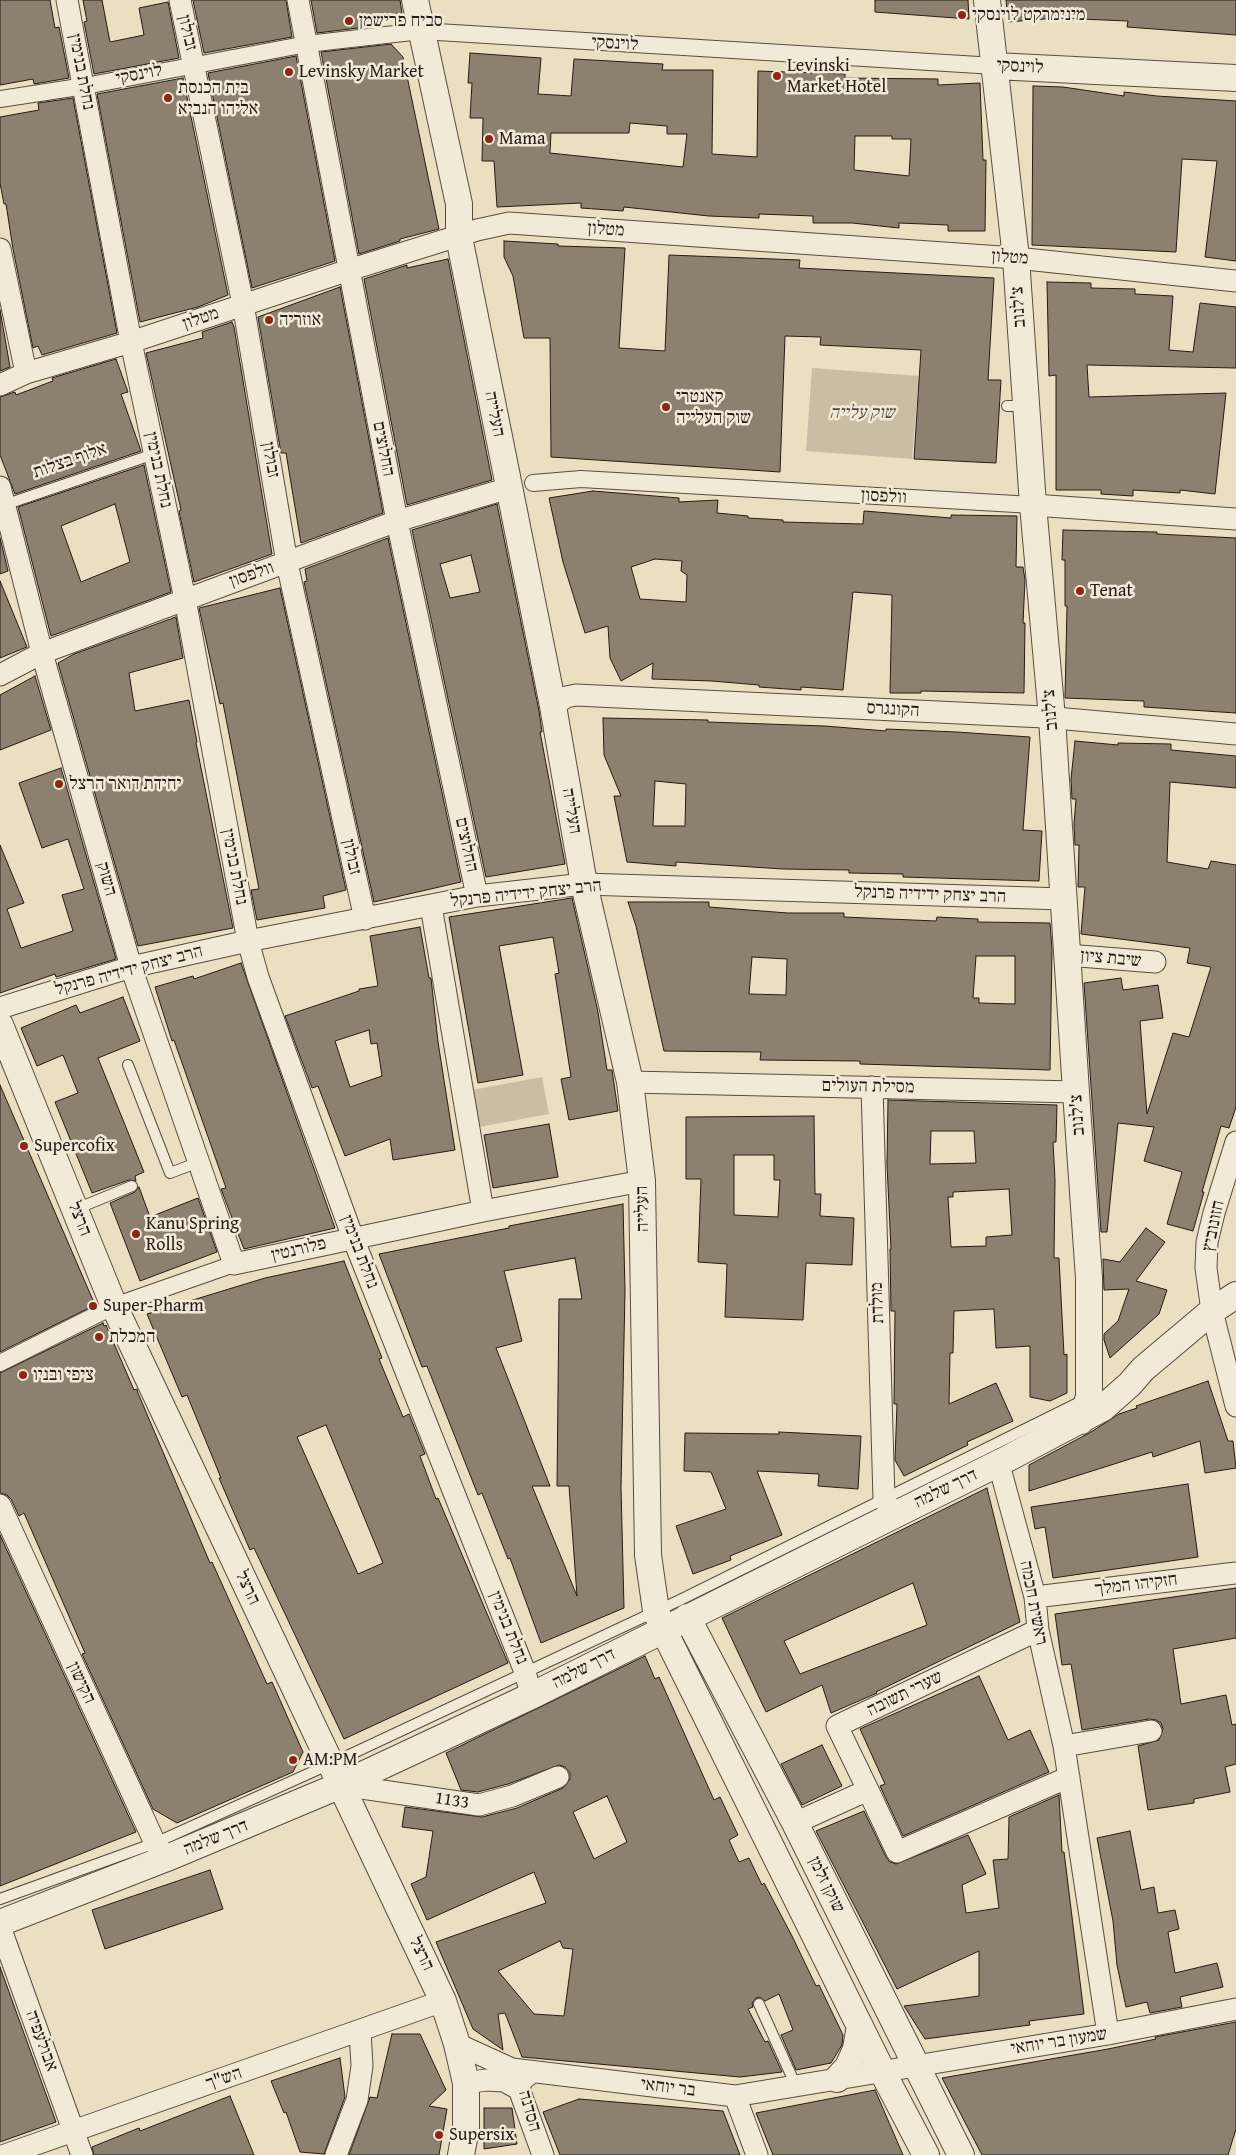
<!DOCTYPE html>
<html>
<head>
<meta charset="utf-8">
<style>
  body { margin:0 }
  canvas { display:block; background:#eadfc1 }
</style>
</head>
<body>
<canvas width="1236" height="2155"></canvas>
<script>
const context = document.querySelector('canvas').getContext('2d');
context.lineJoin = 'round';
function fillPath(path, color) { context.fillStyle = color; context.fill(path, 'evenodd'); }
const toPath = rows => new Path2D(rows.map(r => 'M' + r).join(''));
function stroke(path, color, width, dash) { context.strokeStyle = color; context.lineWidth = width; context.lineCap = dash ? 'butt' : 'round'; context.setLineDash(dash || []); context.stroke(path); }
function drawText(font, color, halo, rows, align = 'center') {
  context.font = font + ' "Gentium Book Plus","Frank Ruhl Libre",serif'; context.lineWidth = 5; context.setLineDash([]); context.textBaseline = 'middle'; context.strokeStyle = halo; context.fillStyle = color; for (const [text, x, y, turn = 0] of rows) {
    context.save(); context.translate(x, y); context.rotate((+turn || 0) * Math.PI / 180); context.textAlign = isNaN(turn) ? turn : align; if (halo) context.strokeText(text, 0, 0); context.fillText(text, 0, 0); context.restore();
  }
}
const green = toPath([
  [812,368,919,376,912,459,806,451],
  [542,1077,549,1114,479,1127,472,1090]
]);
const building = toPath([
  [0,0,50,0,55,28,59,27,69,78,34,84,33,79,0,85,0,0],
  [83,0,102,0,110,42,144,35,139,8,168,2,179,58,94,74,84,22,87,21,83,0],
  [193,0,286,0,292,37,204,53,193,0],
  [311,0,400,0,402,13,368,20,374,26,317,33,311,0],
  [875,0,968,0,969,19,875,12,875,0],
  [1006,0,1236,0,1236,35,1127,27,1128,21,1056,18,1008,22,1006,0],
  [391,44,403,57,439,229,400,239,400,241,359,254,321,52,391,44],
  [470,53,541,58,538,94,571,96,574,59,663,64,662,70,713,70,712,154,757,157,758,71,845,74,845,78,938,79,938,85,980,83,983,160,986,160,985,231,948,231,948,225,899,223,899,228,852,223,813,223,813,216,759,214,759,218,709,216,624,207,623,211,581,208,581,203,497,207,494,161,482,161,483,118,470,118,472,83,468,83,470,53],
  [630,123,667,126,667,134,687,134,683,167,550,153,551,133,629,133,630,123],
  [855,136,892,136,892,139,911,139,909,176,854,170,855,136],
  [296,56,335,261,252,288,208,73,296,56],
  [183,78,228,295,198,307,140,322,97,94,183,78],
  [1033,86,1063,87,1124,96,1124,92,1157,96,1236,101,1236,261,1205,257,1217,161,1182,159,1176,252,1032,245,1033,86],
  [73,98,117,333,42,355,38,346,33,348,13,249,6,204,4,204,0,183,0,117,39,110,38,103,73,98],
  [504,241,558,244,558,246,625,248,619,348,665,351,669,255,800,260,799,268,994,278,988,380,1001,380,996,463,914,459,921,350,820,345,821,337,785,336,780,472,551,457,550,338,524,338,513,276,504,257,504,241],
  [448,259,492,480,407,505,364,279,407,265,407,268,448,259],
  [1047,282,1091,283,1091,288,1135,289,1135,294,1173,296,1169,350,1193,352,1200,303,1236,307,1236,368,1087,365,1089,397,1226,393,1215,494,1180,490,1180,493,1133,490,1133,496,1101,494,1101,490,1056,490,1056,375,1049,376,1047,282],
  [340,287,383,513,301,543,286,453,281,453,258,317,340,287],
  [0,310,10,367,0,371,0,310],
  [232,322,234,327,272,554,194,582,179,511,181,510,146,353,203,338,202,332,232,322],
  [116,359,128,392,121,394,141,451,15,494,0,455,0,397,15,392,16,395,53,381,52,378,116,359],
  [144,465,171,592,51,636,18,507,144,465],
  [115,504,130,562,81,582,61,526,115,504],
  [593,491,679,498,679,502,718,500,717,513,748,516,748,518,783,520,783,522,863,524,864,511,951,518,951,515,1017,516,1016,567,1023,567,1025,580,1023,623,1025,623,1024,693,921,691,921,693,890,693,892,595,853,592,843,690,801,687,801,690,759,687,759,685,712,681,652,679,653,663,621,681,610,658,608,626,585,633,563,562,549,498,593,491],
  [655,559,682,561,681,571,687,575,686,602,640,599,631,567,655,559],
  [497,504,539,711,542,732,540,732,565,864,486,877,412,530,497,504],
  [471,555,480,592,450,598,440,564,471,555],
  [1063,530,1157,532,1157,534,1236,538,1236,713,1144,707,1144,701,1065,698,1067,606,1065,606,1065,560,1062,560,1063,530],
  [0,538,8,571,0,574,0,538],
  [388,538,461,882,374,902,304,582,307,581,305,569,388,538],
  [0,581,27,647,0,658,0,581],
  [280,588,346,890,323,896,325,908,257,920,251,890,259,889,223,703,220,704,199,608,280,588],
  [176,617,183,658,129,673,135,711,189,700,197,742,196,743,233,928,138,946,58,663,74,654,176,617],
  [35,676,51,730,0,750,0,695,35,676],
  [603,718,708,720,708,722,825,726,886,731,886,729,957,732,1030,737,1023,830,1042,831,1039,881,903,877,903,874,849,873,849,870,783,869,676,862,676,866,627,862,614,796,621,796,604,755,603,718],
  [655,781,686,784,685,826,653,826,655,781],
  [1075,741,1118,745,1118,743,1171,744,1171,750,1236,756,1236,788,1170,782,1167,862,1208,869,1211,861,1236,865,1236,1107,1229,1128,1221,1126,1202,1192,1204,1192,1193,1231,1167,1224,1182,1172,1144,1161,1154,1127,1118,1123,1107,1232,1101,1232,1084,983,1121,978,1123,990,1158,985,1163,1018,1140,1021,1147,1114,1173,1033,1189,1037,1211,967,1187,963,1190,948,1081,934,1085,887,1078,887,1079,845,1075,845,1074,824,1076,799,1072,799,1071,779,1075,741],
  [61,768,116,959,56,977,55,974,0,993,0,845,24,903,7,909,21,948,73,931,62,895,84,889,68,839,42,848,19,783,61,768],
  [572,898,598,1012,607,1070,612,1070,618,1111,569,1120,561,1079,571,1077,555,974,559,973,553,937,499,946,523,1075,478,1083,449,917,572,898],
  [628,902,709,902,709,907,788,913,844,913,844,917,889,919,936,921,937,917,978,919,978,922,1050,923,1052,950,1050,1070,860,1064,860,1061,760,1060,761,1052,664,1051,636,926,628,902],
  [976,956,1015,956,1015,1004,979,1003,979,998,973,998,976,956],
  [752,957,787,959,786,995,749,994,752,957],
  [420,927,429,978,431,978,438,1042,455,1150,393,1160,390,1139,345,1156,318,1086,312,1088,285,1016,359,991,359,989,378,986,370,936,420,927],
  [369,1030,371,1044,377,1043,382,1076,350,1087,335,1041,369,1030],
  [241,963,335,1228,244,1249,221,1189,226,1188,174,1040,172,1041,155,987,193,976,194,979,241,963],
  [123,997,140,1041,98,1058,144,1172,135,1176,136,1181,129,1180,92,1193,55,1102,78,1093,63,1055,37,1066,21,1028,76,1005,80,1013,123,997],
  [0,1085,95,1305,0,1352,0,1085],
  [888,1100,1057,1105,1056,1142,1053,1142,1055,1180,1054,1258,1059,1258,1064,1355,1067,1354,1067,1393,1050,1401,1030,1397,1030,1346,996,1348,994,1309,954,1311,953,1353,950,1353,949,1404,996,1383,1013,1421,967,1442,968,1445,904,1476,895,1460,897,1404,894,1404,895,1311,891,1311,890,1249,891,1249,887,1164,888,1100],
  [931,1131,974,1131,976,1163,930,1164,931,1131],
  [1009,1189,1012,1235,986,1237,986,1246,951,1247,948,1197,953,1197,953,1192,1009,1189],
  [814,1116,815,1194,821,1194,820,1216,854,1218,852,1265,806,1263,803,1320,725,1317,727,1264,698,1262,701,1179,686,1179,686,1117,814,1116],
  [734,1155,774,1155,774,1180,780,1180,778,1217,734,1215,734,1155],
  [549,1124,558,1177,493,1188,484,1135,549,1124],
  [139,1187,150,1217,198,1198,217,1252,140,1281,110,1203,135,1192,139,1187],
  [623,1204,625,1291,621,1487,624,1608,541,1643,510,1558,508,1559,482,1493,478,1495,427,1366,422,1367,379,1254,509,1228,509,1226,623,1204],
  [575,1258,582,1299,559,1299,557,1486,569,1486,577,1596,532,1486,550,1486,496,1348,522,1341,504,1271,575,1258],
  [1146,1228,1165,1242,1136,1281,1167,1290,1159,1314,1110,1358,1104,1340,1104,1334,1118,1321,1129,1289,1104,1290,1103,1259,1120,1262,1146,1228],
  [344,1261,382,1358,379,1359,403,1417,409,1414,425,1454,420,1456,436,1499,438,1498,508,1663,344,1739,254,1548,250,1550,219,1478,221,1478,187,1395,182,1397,147,1314,265,1278,344,1261],
  [326,1425,383,1563,358,1574,297,1437,326,1425],
  [103,1323,104,1326,106,1325,134,1390,137,1389,138,1393,210,1563,212,1562,267,1684,272,1682,303,1752,293,1772,177,1823,153,1809,82,1654,85,1653,24,1513,19,1516,11,1499,7,1495,0,1493,0,1373,103,1323],
  [1208,1381,1228,1441,1233,1441,1236,1468,1205,1473,1200,1441,1153,1457,1152,1452,1029,1491,1029,1465,1091,1432,1119,1414,1137,1408,1136,1406,1208,1381],
  [779,1432,861,1436,858,1489,818,1486,819,1474,757,1471,782,1535,730,1556,731,1560,693,1574,676,1526,726,1509,711,1472,684,1471,685,1433,779,1434,779,1432],
  [1188,1484,1198,1557,1053,1578,1045,1527,1035,1529,1031,1507,1188,1484],
  [987,1488,1020,1622,876,1692,877,1693,831,1713,822,1685,766,1712,722,1618,987,1488],
  [913,1583,927,1625,800,1674,784,1641,913,1583],
  [0,1535,136,1832,0,1886,0,1535],
  [1236,1588,1236,1638,1173,1649,1181,1704,1226,1695,1232,1725,1236,1724,1236,1764,1225,1767,1230,1792,1194,1799,1194,1803,1148,1810,1138,1746,1159,1740,1163,1729,1161,1723,1156,1720,1149,1719,1082,1730,1071,1664,1062,1665,1055,1614,1236,1588],
  [645,1656,655,1679,659,1677,714,1800,720,1797,738,1835,729,1840,739,1862,749,1858,762,1885,764,1883,792,1936,816,1986,819,1985,843,2035,842,2045,831,2063,796,2070,781,2035,793,2030,779,1994,765,2001,760,1997,756,1998,752,2003,753,2007,748,2009,765,2042,768,2041,782,2072,740,2077,522,2057,505,2013,498,2014,503,2050,473,2029,436,1942,546,1903,534,1872,427,1920,411,1884,426,1877,433,1831,402,1827,405,1807,482,1817,517,1808,563,1788,570,1779,570,1773,565,1767,559,1765,508,1784,478,1792,461,1790,446,1753,645,1656],
  [607,1796,627,1842,594,1859,573,1812,607,1796],
  [560,1941,563,1948,573,1949,564,2016,534,2014,498,1971,560,1941],
  [979,1676,1008,1740,1030,1730,1049,1772,903,1836,880,1786,885,1784,860,1729,979,1676],
  [822,1745,842,1786,802,1805,781,1764,822,1745],
  [1059,1795,1062,1852,1064,1852,1084,2014,1029,2021,1030,2025,925,2039,904,2006,979,1996,979,1951,897,1989,816,1831,864,1811,886,1857,890,1862,896,1864,968,1835,986,1874,962,1885,966,1913,999,1908,993,1860,1008,1859,1009,1817,1059,1795],
  [1130,1831,1141,1890,1154,1887,1158,1913,1175,1910,1179,1929,1168,1932,1175,1973,1217,1963,1223,1987,1180,1997,1182,2007,1150,2013,1147,2002,1126,2007,1117,1965,1113,1921,1097,1838,1130,1831],
  [210,1870,223,1909,105,1949,92,1910,210,1870],
  [0,1967,56,2122,0,2142,0,1967],
  [1236,2022,1236,2129,1228,2155,982,2155,942,2078,1108,2049,1156,2039,1155,2037,1236,2022],
  [392,2034,420,2034,446,2090,429,2106,447,2109,439,2155,349,2155,370,2097,377,2098,392,2034],
  [340,2058,345,2097,324,2154,300,2152,286,2112,284,2113,271,2081,340,2058],
  [875,2090,903,2155,773,2155,756,2113,875,2090],
  [230,2096,254,2155,94,2155,92,2147,139,2128,140,2131,230,2096],
  [579,2099,723,2111,740,2155,560,2155,543,2112,579,2099],
  [484,2108,512,2108,517,2144,484,2149,484,2108]
]);
const service = toPath([
  [1007,406,1025,406],
  [4,505,154,454],
  [128,1065,170,1173,199,1162],
  [76,1209,132,1186],
  [0,1899,155,1843,330,1764,680,1600,1084,1400],
  [759,2004,796,2086]
]);
const pedestrian = toPath([
  [0,99,85,86,307,44,421,31,995,66],
  [533,483,581,479,1033,505],
  [0,1363,114,1306,234,1264]
]);
const minor = toPath([
  [67,0,131,342,185,599,248,941,258,977,353,1238,525,1672,529,1687,529,1697],
  [180,0,243,304,287,563,365,919],
  [298,0,397,521,477,896],
  [0,249,26,373],
  [0,385,26,373,131,342,349,270,477,230,509,223,1016,258,1236,281],
  [0,487,42,653,131,967,234,1264,483,1211,642,1181],
  [1033,505,1236,519],
  [0,675,42,653,397,521,509,488],
  [553,706,566,697,576,695,1044,717,1236,734],
  [431,906,483,1211],
  [1067,955,1155,962],
  [0,1008,131,967,248,941,477,896,584,884,1064,899],
  [630,1082,1076,1092],
  [872,1087,884,1499,894,1515],
  [1236,1142,1214,1213,1207,1242,1206,1268,1212,1311,1236,1406],
  [1003,1461,1001,1472,1035,1597,1038,1630,1064,1746,1108,2034],
  [0,1505,155,1843,167,1858],
  [1035,1597,1236,1573],
  [1064,1746,1151,1731],
  [341,1785,479,1805,512,1796,558,1777],
  [868,1790,837,1726,1038,1630],
  [795,1823,868,1790,897,1852,1069,1777],
  [0,1927,82,2155],
  [457,2044,512,2069,735,2096,1108,2034,1236,2009],
  [532,2072,522,2080,519,2089,543,2155],
  [466,2083,486,2080,504,2081,519,2089],
  [735,2096,757,2155],
  [5,2155,443,2001],
  [336,2155,357,2100,362,2066,360,2031]
]);
const tertiary = toPath([
  [415,0,459,204,459,237,553,706,584,884,630,1082,642,1181,648,1555,656,1611,663,1629,882,2071,926,2155],
  [987,0,1016,258,1033,505,1052,718,1076,1092,1089,1278,1089,1397,1081,1421],
  [995,66,1236,78],
  [0,1025,114,1306,443,2001,457,2044,466,2083,466,2128,461,2155],
  [687,1617,795,1823,961,2155],
  [0,1923,167,1858,341,1785,529,1697,1003,1461,1103,1408,1130,1384,1143,1369,1212,1311,1236,1295],
  [837,2079,848,2067,856,2049,860,2026]
]);
const markers = [
  [962,15,5,"#8f2418"],
  [349,21,5,"#8f2418"],
  [289,72,5,"#8f2418"],
  [777,76,5,"#8f2418"],
  [168,98,5,"#8f2418"],
  [489,139,5,"#8f2418"],
  [269,320,5,"#8f2418"],
  [666,407,5,"#8f2418"],
  [1080,591,5,"#8f2418"],
  [59,784,5,"#8f2418"],
  [24,1146,5,"#8f2418"],
  [136,1234,5,"#8f2418"],
  [93,1306,5,"#8f2418"],
  [99,1337,5,"#8f2418"],
  [23,1375,5,"#8f2418"],
  [293,1760,5,"#8f2418"],
  [439,2135,5,"#8f2418"]
];
const poiNames = [
  ["מינימרקט לוינסקי",972,15],
  ["סביח פרישמן",359,21],
  ["Levinski",787,66],
  ["Market Hotel",787,87],
  ["Levinsky Market",299,72],
  ["בית הכנסת",178,88],
  ["אליהו הנביא",178,109],
  ["Mama",499,139],
  ["אוזריה",279,320],
  ["קאנטרי",676,397],
  ["שוק העלייה",676,418],
  ["Tenat",1090,591],
  ["יחידת דואר הרצל",69,784],
  ["Supercofix",34,1146],
  ["Kanu Spring",146,1224],
  ["Rolls",146,1245],
  ["Super-Pharm",103,1306],
  ["המכלת",109,1337],
  ["ציפי ובניו",33,1375],
  ["AM:PM",303,1760],
  ["Supersix",449,2135]
];
const streetNames = [
  ["זבולון",187,33,77],
  ["לוינסקי",615,44,3],
  ["לוינסקי",1020,67,3],
  ["נחלת בנימין",81,72,79],
  ["לוינסקי",139,75,-11],
  ["מטלון",606,230,4],
  ["מטלון",1010,258,4],
  ["צ'לנוב",1019,307,-94],
  ["מטלון",201,319,-19],
  ["העלייה",494,414,79],
  ["החלוצים",383,449,79],
  ["זבולון",270,460,80],
  ["אלוף בצלות",70,461,-19],
  ["נחלת בנימין",158,470,78],
  ["וולפסון",884,497,3],
  ["וולפסון",252,575,-19],
  ["הקונגרס",893,710,3],
  ["צ'לנוב",1051,710,-95],
  ["העלייה",571,811,80],
  ["החלוצים",466,845,78],
  ["זבולון",351,857,78],
  ["נחלת בנימין",234,867,79],
  ["השוק",106,879,74],
  ["הרב יצחק ידידיה פרנקל",526,894,-6],
  ["הרב יצחק ידידיה פרנקל",930,895,2],
  ["שיבת ציון",1111,959,5],
  ["הרב יצחק ידידיה פרנקל",129,971,-15],
  ["מסילת העולים",868,1087,1],
  ["צ'לנוב",1078,1115,-94],
  ["העלייה",643,1209,-91],
  ["הרצל",79,1219,68],
  ["חזונוביץ",1214,1226,-78],
  ["פלורנטין",299,1250,-13],
  ["נחלת בנימין",359,1252,69],
  ["מולדת",878,1303,-92],
  ["דרך שלמה",946,1489,-26],
  ["חזקיהו המלך",1136,1585,-7],
  ["הרצל",247,1588,65],
  ["ראשית חכמה",1033,1603,79],
  ["נחלת בנימין",508,1628,68],
  ["דרך שלמה",584,1669,-27],
  ["הקישון",81,1683,65],
  ["שערי תשובה",905,1694,-26],
  ["1133",452,1801,9],
  ["דרך שלמה",216,1838,-22],
  ["שוקן זלמן",826,1885,64],
  ["הרצל",421,1954,64],
  ["אבולעפיה",41,2041,70],
  ["שמעון בר יוחאי",1059,2042,-9],
  ["הש\"ך",224,2079,-19],
  ["בר יוחאי",668,2088,7],
  ["הסדנה",529,2111,74]
];
const parkNames = [
  ["שוק עלייה",862,413]
];
fillPath(green, '#c9bea4');
fillPath(building, '#8c816f');
stroke(building, '#261b16', 1);
stroke(service, '#574c41', 12);
stroke(pedestrian, '#574c41', 18);
stroke(minor, '#574c41', 23);
stroke(tertiary, '#574c41', 28);
stroke(service, '#f1ead7', 10);
stroke(pedestrian, '#f1ead7', 16);
stroke(minor, '#f1ead7', 21);
stroke(tertiary, '#f1ead7', 26);
for (const [x, y, r, color] of markers) { const dot = new Path2D(); dot.arc(x, y, r, 0, 2 * Math.PI); context.fillStyle = color; context.fill(dot); stroke(dot, '#f1ead7', 2); }
drawText('18px', '#261b16', '#f1ead7', poiNames, 'left');
drawText('18px', '#261b16', '#f1ead7', streetNames);
drawText('italic 18px', '#574c41', '#f1ead7', parkNames);
</script>
</body>
</html>
